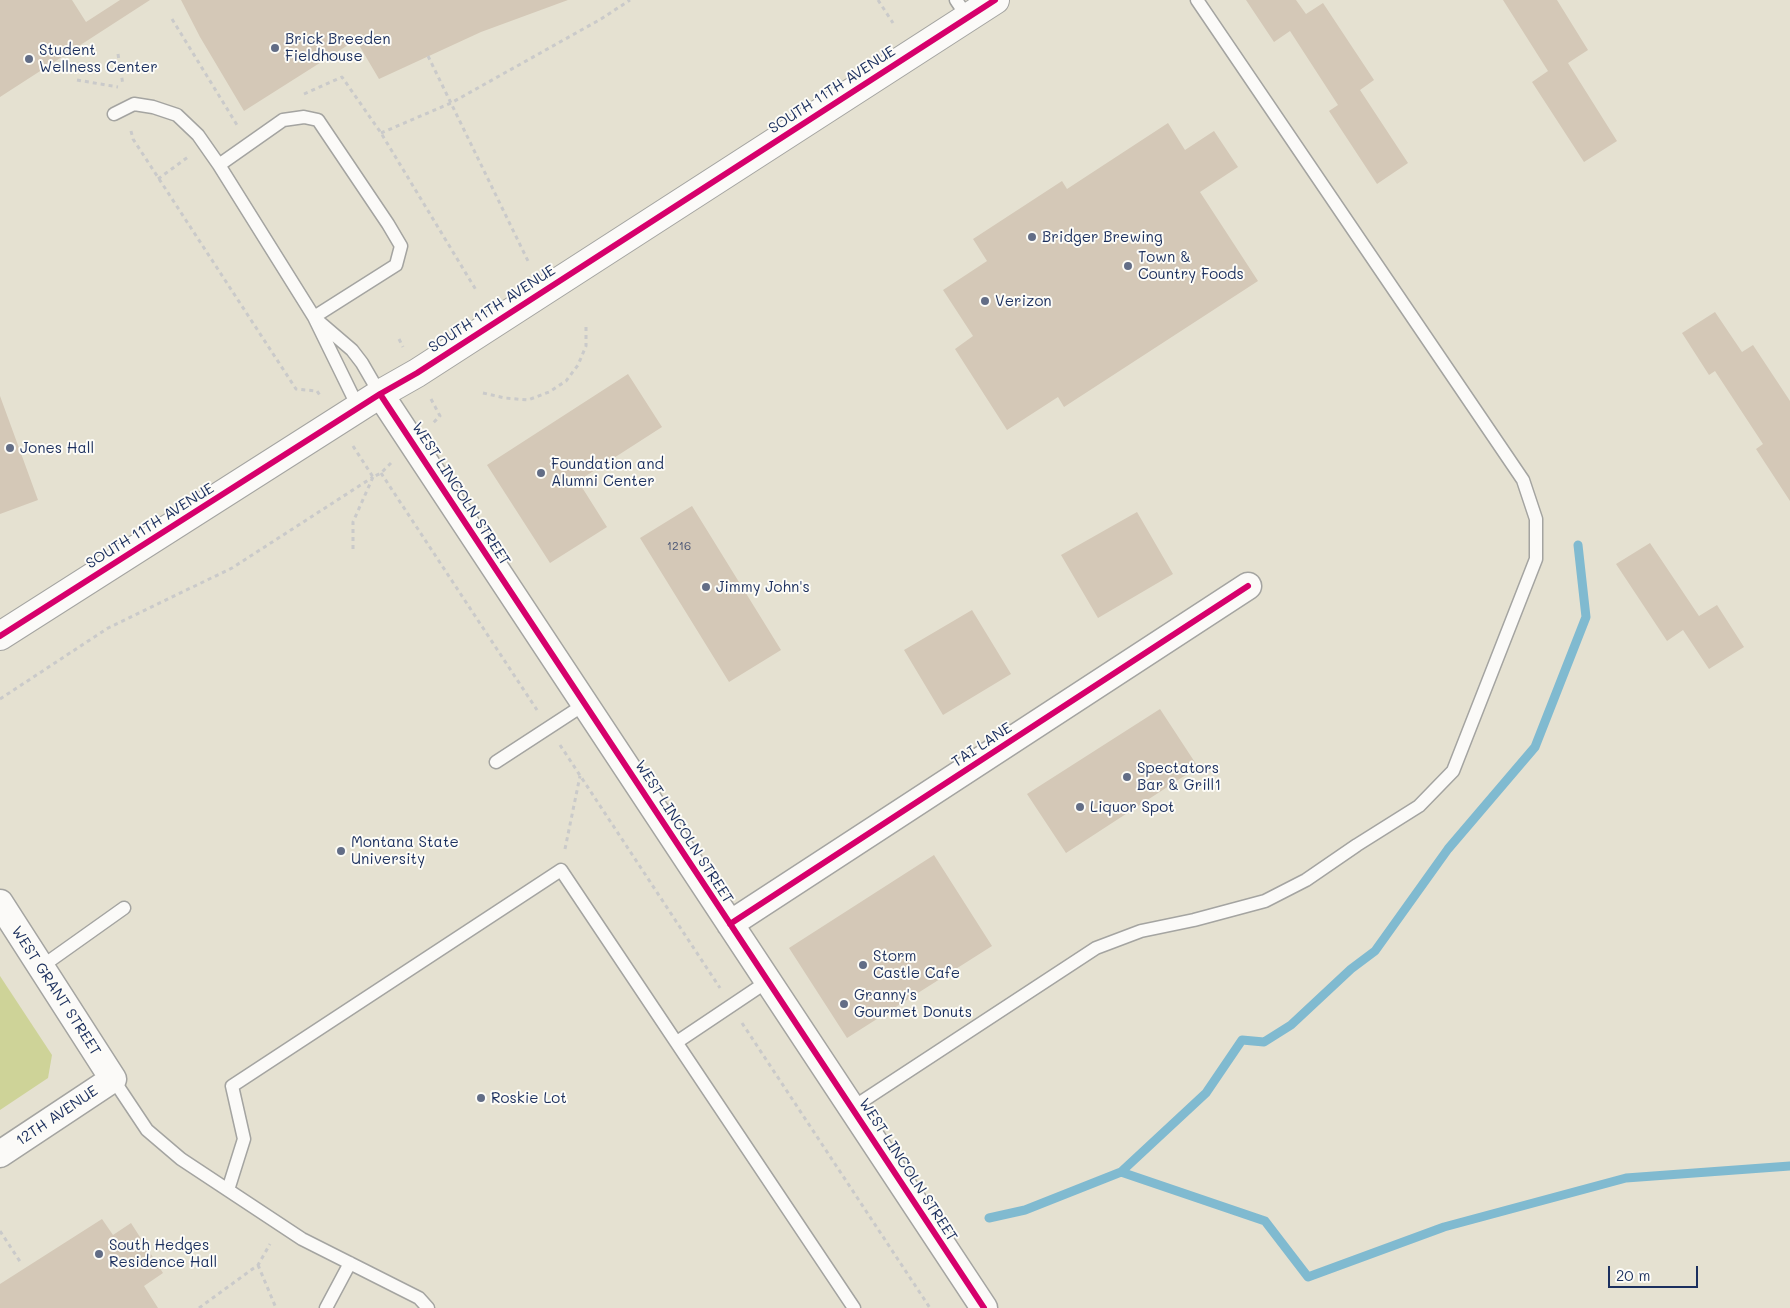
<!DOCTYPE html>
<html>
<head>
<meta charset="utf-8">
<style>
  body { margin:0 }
  #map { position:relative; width:1790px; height:1308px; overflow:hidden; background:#e5e1d1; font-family:Mali,sans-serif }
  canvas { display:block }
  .scale { position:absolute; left:1608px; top:1266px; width:90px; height:22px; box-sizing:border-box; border:2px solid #1b2f5e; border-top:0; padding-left:6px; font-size:15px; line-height:18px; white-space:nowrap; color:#1b2f5e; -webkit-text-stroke:4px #fdfcf7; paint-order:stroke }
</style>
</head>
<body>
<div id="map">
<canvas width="1790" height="1308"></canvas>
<div class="scale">20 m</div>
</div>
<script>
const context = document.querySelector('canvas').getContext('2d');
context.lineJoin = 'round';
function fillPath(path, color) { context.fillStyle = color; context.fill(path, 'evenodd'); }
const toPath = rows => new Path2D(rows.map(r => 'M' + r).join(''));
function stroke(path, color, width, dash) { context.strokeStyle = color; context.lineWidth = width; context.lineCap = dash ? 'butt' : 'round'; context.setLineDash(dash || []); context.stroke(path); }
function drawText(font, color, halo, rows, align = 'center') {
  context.font = font + ' Mali,sans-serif'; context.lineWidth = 4; context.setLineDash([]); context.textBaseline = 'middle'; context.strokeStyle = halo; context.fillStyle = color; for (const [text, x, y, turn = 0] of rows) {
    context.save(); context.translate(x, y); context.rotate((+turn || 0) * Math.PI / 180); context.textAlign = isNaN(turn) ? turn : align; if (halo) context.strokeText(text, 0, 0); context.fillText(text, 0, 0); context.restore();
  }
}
const green = toPath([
  [0,976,52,1055,48,1078,0,1110]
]);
const stream = toPath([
  [1121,1172,1206,1093,1242,1040,1264,1042,1291,1025,1351,969,1375,951,1448,849,1535,747,1586,617,1578,545],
  [989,1218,1025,1210,1121,1172,1265,1221,1308,1277,1444,1227,1626,1178,1790,1166]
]);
const building = toPath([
  [0,0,72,0,86,22,120,0,150,0,0,97],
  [181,0,568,0,481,32,379,79,356,40,244,111,200,37],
  [1246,0,1296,0,1306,14,1323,3,1374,80,1360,90,1408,163,1377,184,1329,111,1338,105,1290,31,1274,42],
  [1503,0,1557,0,1588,50,1568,63,1617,141,1584,162,1532,82,1548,71],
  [1168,123,1185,150,1214,131,1238,167,1200,192,1258,281,1064,407,1058,397,1007,430,955,349,973,336,943,290,987,261,973,239,1062,181,1067,189],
  [1715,312,1742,352,1753,345,1790,401,1790,501,1756,449,1763,444,1715,371,1709,375,1682,333],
  [628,374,662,427,578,481,607,527,550,563,487,465],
  [0,396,38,500,0,514],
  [692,506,781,650,729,682,640,538],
  [1137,512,1173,574,1098,618,1061,555],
  [1650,543,1699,616,1717,605,1744,647,1709,669,1683,630,1667,641,1616,564],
  [972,610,1011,674,943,715,904,650],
  [1160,709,1198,767,1066,853,1027,794],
  [934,855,992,946,847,1038,789,948],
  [102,1219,113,1235,131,1223,163,1273,144,1286,158,1308,0,1308,0,1284]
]);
const path = toPath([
  [878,0,893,23],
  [172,19,237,125],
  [118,54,123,85],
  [428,56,528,261],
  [77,80,118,87],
  [304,94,342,77,381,133,476,290],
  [131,131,133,139,296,389,317,391,321,397],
  [381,133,451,103,601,19,630,0],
  [158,179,188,157],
  [399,339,403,347],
  [483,393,505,398,528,400,549,392,566,381,578,365,586,346,586,326],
  [431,399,440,416,433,423],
  [353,446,373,477,381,473,391,463],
  [381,473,537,710],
  [353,549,353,522,373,477],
  [0,699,108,628,232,568,373,477],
  [560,745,720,988],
  [565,849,580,776],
  [742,1023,930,1308],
  [0,1231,21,1263],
  [258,1265,276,1308],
  [199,1308,258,1265,270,1244]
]);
const lane = toPath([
  [956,0,968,18],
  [114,114,134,104,153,107,177,115,198,135,219,165,314,317,359,409],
  [219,165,283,120,304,117,318,120,388,224,401,246,396,265,314,317],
  [317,320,352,350,362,363,380,394],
  [496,762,585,704],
  [41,967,124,908],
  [677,1042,768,981],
  [113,1079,147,1130,181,1159,302,1239,419,1298,428,1308],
  [852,1108,1096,948,1141,931,1194,920,1265,901,1306,880,1357,845,1419,806,1453,771,1536,559,1536,519,1523,480,1197,0],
  [228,1190,244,1139,232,1086,561,870,854,1308],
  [326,1308,350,1263]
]);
const street = toPath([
  [380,394,984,1308],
  [0,903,113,1079,0,1154],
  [730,924,1248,586]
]);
const secondary = toPath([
  [0,636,380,394,417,373,995,0]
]);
const cycleway = toPath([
  [380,394,984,1308],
  [0,636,380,394,417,373,995,0],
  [730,924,1248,586]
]);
const markers = [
  [275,48,5,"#626d86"],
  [29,59,5,"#626d86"],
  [1032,237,5,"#626d86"],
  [1128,266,5,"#626d86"],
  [985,301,5,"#626d86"],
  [10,448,5,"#626d86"],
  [541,473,5,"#626d86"],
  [706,587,5,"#626d86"],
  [1127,777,5,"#626d86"],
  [1080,807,5,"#626d86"],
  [341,851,5,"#626d86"],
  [863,965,5,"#626d86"],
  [844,1004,5,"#626d86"],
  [481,1098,5,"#626d86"],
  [99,1254,5,"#626d86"]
];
const numberNames = [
  ["1216",679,546]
];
const poiNames = [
  ["Brick Breeden",285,39],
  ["Fieldhouse",285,56],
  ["Student",39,50],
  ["Wellness Center",39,67],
  ["Bridger Brewing",1042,237],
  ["Town &",1138,257],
  ["Country Foods",1138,274],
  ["Verizon",995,301],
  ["Jones Hall",20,448],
  ["Foundation and",551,464],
  ["Alumni Center",551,481],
  ["Jimmy John's",716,587],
  ["Spectators",1137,768],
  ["Bar & Grill1",1137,785],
  ["Liquor Spot",1090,807],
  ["Montana State",351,842],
  ["University",351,859],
  ["Storm",873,956],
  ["Castle Cafe",873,973],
  ["Granny's",854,995],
  ["Gourmet Donuts",854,1012],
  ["Roskie Lot",491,1098],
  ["South Hedges",109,1245],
  ["Residence Hall",109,1262]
];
const streetNames = [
  ["SOUTH 11TH AVENUE",832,90,-33],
  ["SOUTH 11TH AVENUE",492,309,-33],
  ["WEST LINCOLN STREET",461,494,57],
  ["SOUTH 11TH AVENUE",150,526,-32],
  ["TAI LANE",982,745,-33],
  ["WEST LINCOLN STREET",684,832,57],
  ["WEST GRANT STREET",56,991,57],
  ["12TH AVENUE",57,1116,-34],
  ["WEST LINCOLN STREET",908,1170,57]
];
fillPath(green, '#ced398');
stroke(stream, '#80bad0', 9);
fillPath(building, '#d4c8b7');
stroke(lane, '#a4a4a1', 15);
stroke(street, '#a4a4a1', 29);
stroke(secondary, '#a4a4a1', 30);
stroke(path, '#cacaca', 3, [4, 4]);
stroke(lane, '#fbfaf8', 12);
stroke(street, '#fbfaf8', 26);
stroke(secondary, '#fbfaf8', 28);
stroke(cycleway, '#d6006c', 6);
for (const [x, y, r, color] of markers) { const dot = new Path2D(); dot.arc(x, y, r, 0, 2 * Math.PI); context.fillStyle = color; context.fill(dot); stroke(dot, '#fdfcf7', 2); }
drawText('12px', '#495574', null, numberNames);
drawText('15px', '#1b2f5e', '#fdfcf7', poiNames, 'left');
drawText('15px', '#1b2f5e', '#fdfcf7', streetNames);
</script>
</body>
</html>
